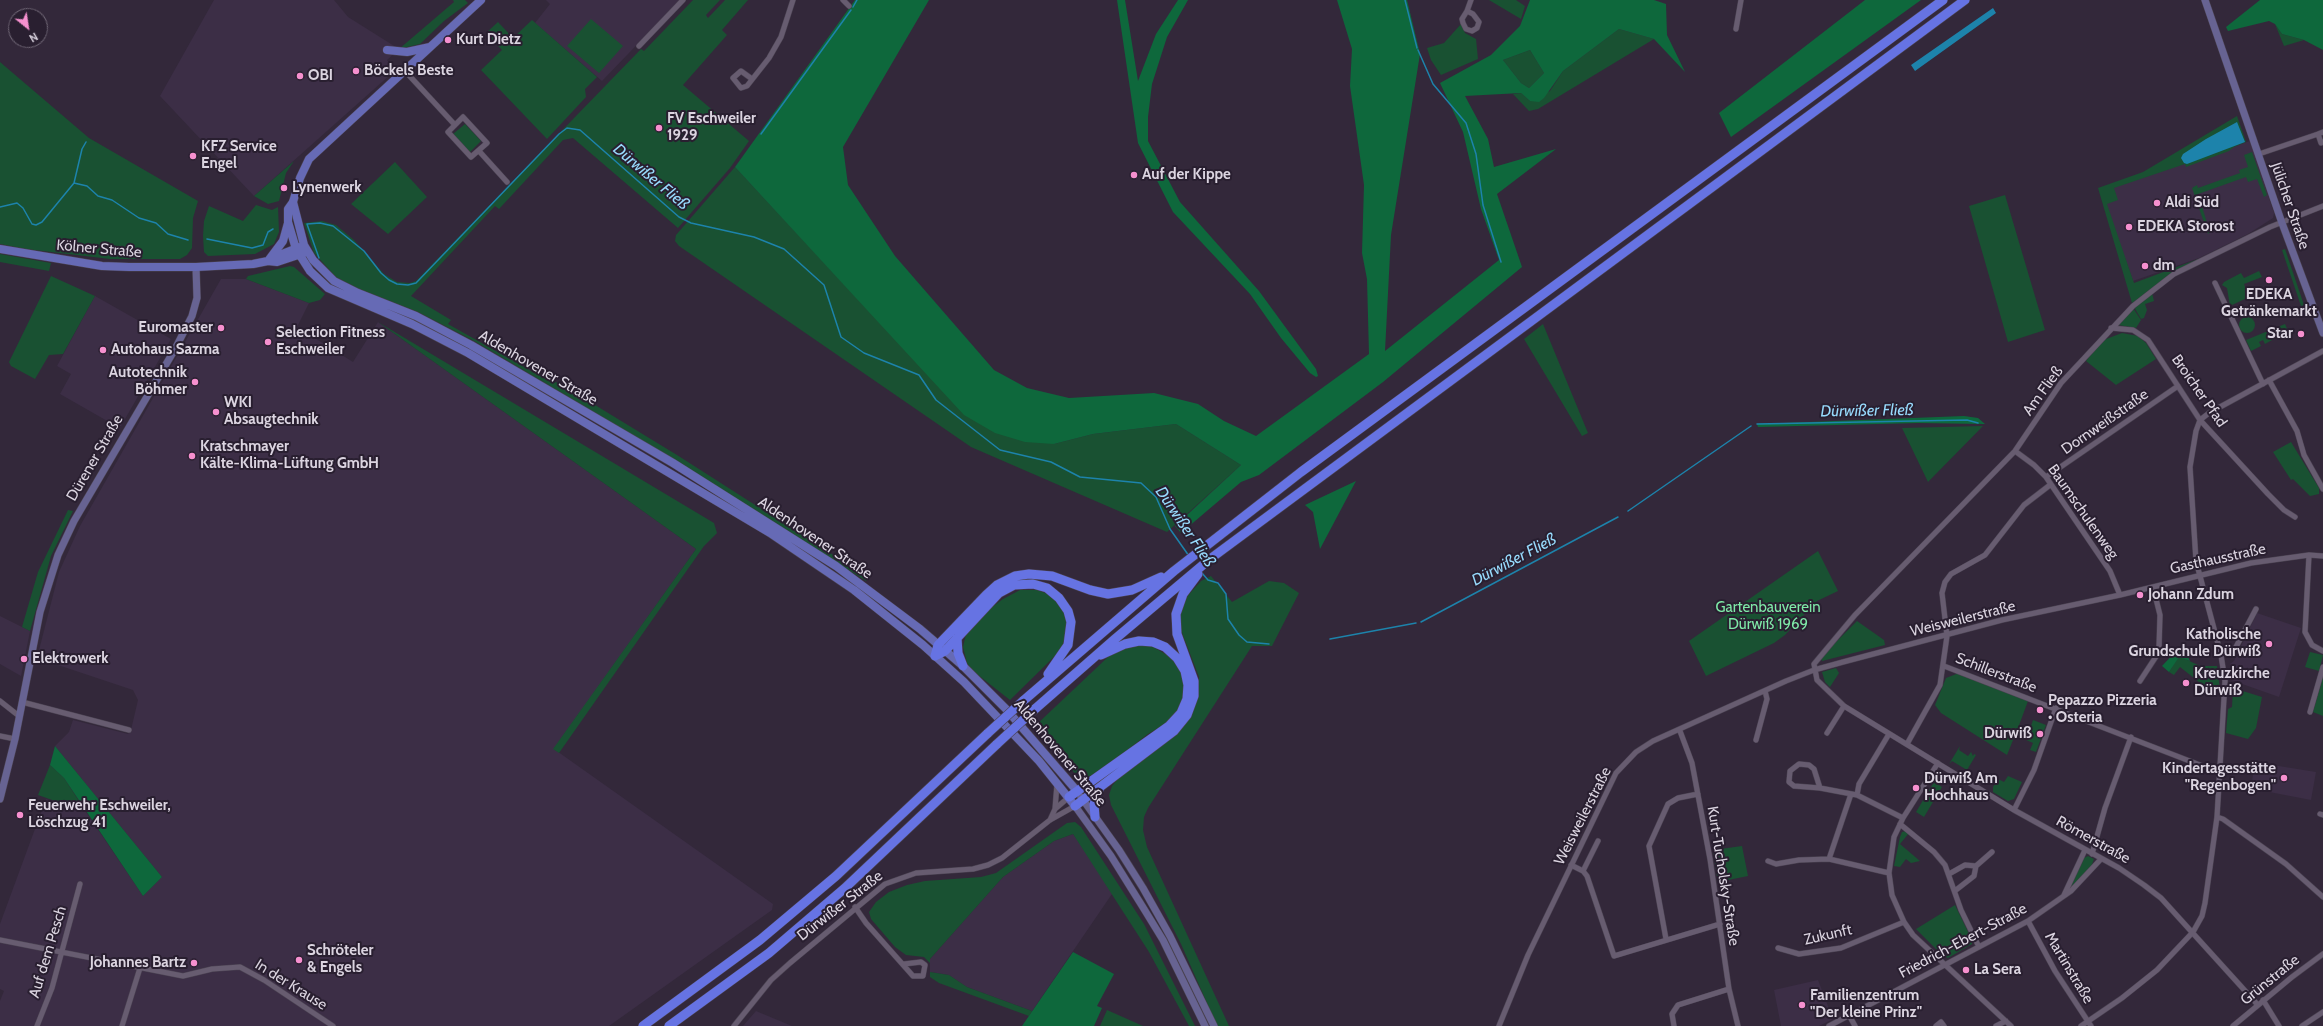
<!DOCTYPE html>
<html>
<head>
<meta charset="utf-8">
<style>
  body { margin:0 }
  #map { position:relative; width:2323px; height:1026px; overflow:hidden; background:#33283a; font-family:Cabin,sans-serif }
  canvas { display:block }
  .north { position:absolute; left:8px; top:8px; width:40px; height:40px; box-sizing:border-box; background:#291f30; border:1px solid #706776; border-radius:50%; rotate:150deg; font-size:11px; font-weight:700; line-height:16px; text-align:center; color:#dbd4e0 }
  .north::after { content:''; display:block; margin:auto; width:14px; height:18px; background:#f690cf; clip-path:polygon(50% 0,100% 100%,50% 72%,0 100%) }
</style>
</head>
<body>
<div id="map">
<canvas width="2323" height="1026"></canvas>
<div class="north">N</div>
</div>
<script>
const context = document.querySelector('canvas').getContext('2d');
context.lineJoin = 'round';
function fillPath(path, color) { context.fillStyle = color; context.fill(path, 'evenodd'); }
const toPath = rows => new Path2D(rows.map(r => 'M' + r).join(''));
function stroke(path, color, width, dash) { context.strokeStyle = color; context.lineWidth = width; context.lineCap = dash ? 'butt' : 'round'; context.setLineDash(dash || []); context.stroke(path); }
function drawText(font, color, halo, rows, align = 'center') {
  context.font = font + ' Cabin,sans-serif'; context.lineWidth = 4; context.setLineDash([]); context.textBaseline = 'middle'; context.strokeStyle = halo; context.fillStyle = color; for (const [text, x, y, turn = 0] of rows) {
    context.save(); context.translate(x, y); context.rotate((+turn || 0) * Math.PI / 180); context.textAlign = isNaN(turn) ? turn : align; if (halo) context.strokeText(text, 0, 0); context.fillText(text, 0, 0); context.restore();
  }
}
const built = toPath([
  [214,0,334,0,348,17,399,49,387,60,392,67,391,74,254,196,160,96],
  [546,0,680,0,602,81,535,23,550,4],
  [2250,141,2274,213,2273,218,2248,234,2199,258,2133,281,2100,188],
  [221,279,246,279,309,303,297,327,353,362,378,322,696,549,554,749,773,904,772,910,609,1026,0,1026,0,1001,4,991,0,989,0,924,46,799,86,812,143,896,162,877,55,746,69,732,73,720,128,734,131,730,138,700,133,690,37,658,59,572,80,526],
  [95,296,171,339,121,426,116,426,60,394,71,374,57,366],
  [2257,613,2301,628,2279,697,2231,680,2230,664,2234,661],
  [0,616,30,631,21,676,0,664],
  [2254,762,2316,772,2311,800,2259,790,2252,784],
  [1073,834,1114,891,1032,1011,967,987,949,975,930,972,930,959,1003,877,1054,841],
  [1818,980,1833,1019,1819,1026,1781,1026,1774,990],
  [756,1011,792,1026,743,1026]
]);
const green = toPath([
  [453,0,465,0,468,3,444,21,420,44,399,49,454,2],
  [693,0,720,0,706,15,708,18,725,0,748,0,722,30,727,35,683,85,749,141,730,168,678,228,573,138,563,140,499,209,495,206,411,296,451,320,448,324,549,381,559,383,677,455,863,574,869,574,870,575,866,581,675,460,474,341,418,312,359,289,336,277,314,253,304,223,322,221,336,225,354,240,384,274,397,282,410,283,416,281,641,49,644,51],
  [1489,0,1516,0,1525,6,1521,19],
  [591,19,623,46,599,73,567,46],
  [532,20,597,77,585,89,586,97,547,139,481,70,502,50,486,33,498,22,513,38],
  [1461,24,1465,33,1476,39,1478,59,1441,75,1431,60,1427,48,1444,43],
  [2275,24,2282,34,2304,40,2284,46],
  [1619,29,1654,39,1538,109,1529,111,1513,94,1521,93,1530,101,1550,91,1563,71],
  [1530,50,1544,73,1529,88,1521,83,1503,60],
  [0,62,89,138,198,201,193,218,192,248,187,255,180,259,110,259,26,249,0,244],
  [2237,116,2246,142,2234,147,2229,151,2186,167,2185,164,2114,188,2118,200,2107,204,2134,283,2201,258,2132,303,2098,188,2143,172],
  [465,124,481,141,470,152,453,134],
  [2252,152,2267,195,2264,197,2257,179,2248,182,2246,177,2198,194,2210,232,2208,234,2192,188,2197,185,2198,188,2240,173,2239,170,2248,167,2244,155],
  [294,161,286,173,279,201,268,204,254,196],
  [395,162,427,197,388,234,351,204],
  [735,167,868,310,1054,444,1093,434,1176,424,1241,465,1167,532,971,447,679,246,675,241,676,235],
  [2005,195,2045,330,2008,342,1969,206],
  [256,205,272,210,278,207,279,232,274,244,255,254,208,256,204,252,203,236,204,221,209,206,243,221],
  [2285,249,2304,305,2301,306,2282,250],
  [0,254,51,263,49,271,0,262],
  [290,266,294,267,325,294,320,300,309,303,246,279,248,276],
  [2259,271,2262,277,2244,284,2249,297,2230,306,2227,288,2222,285,2224,282,2241,273,2244,278],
  [51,276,95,296,63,354,49,355,35,379,11,366,9,362],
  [2152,293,2154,301,2145,304,2147,310,2144,318,2141,319,2134,307],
  [2133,308,2141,320,2136,328,2118,325],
  '2239 325a8 8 0 1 1 16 0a8 8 0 1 1-16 0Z',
  [378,322,714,523,717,533,704,546,559,753,553,749,696,549],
  [1543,324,1588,433,1582,436,1524,339],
  [2285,324,2288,331,2265,344,2263,340,2259,342,2261,346,2251,351,2246,340],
  [2122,333,2138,336,2146,343,2156,359,2116,385,2086,361,2101,341],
  [1983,426,1928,482,1902,428],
  [2291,442,2319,488,2319,494,2310,496,2293,479,2291,480,2273,452],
  [68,510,73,511,51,556,30,631,22,627,38,572],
  [1818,551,1838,591,1817,601,1785,635,1774,643,1706,676,1689,641],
  [1211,576,1232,602,1269,581,1284,583,1299,593,1272,646,1252,646,1148,808,1144,817,1143,830,1147,847,1229,1026,1217,1026,1181,944,1111,805,1109,795,1112,786,1120,776,1198,692,1199,677,1179,625,1182,602,1201,581],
  [1020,590,1037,590,1051,595,1066,614,1068,627,1061,650,1010,700,973,671,967,663,963,647,966,634,984,613,1003,599],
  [1857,621,1884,640,1885,645,1822,661,1821,657],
  [1131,645,1150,645,1172,658,1182,672,1185,692,1175,718,1148,734,1099,772,1080,780,1036,725,1109,656],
  [2310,652,2323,655,2319,671,2305,667],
  [2179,656,2200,666,2217,666,2220,690,2204,686,2180,667,2174,675,2169,672],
  [1836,668,1839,673,1830,687,1825,682,1822,672],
  [1959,673,2028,701,2018,728,2029,732,2033,720,2046,725,2036,752,2030,750,2033,743,2015,735,2007,755,1941,713,1935,705,1946,678],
  [2323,677,2323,716,2313,712],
  [2233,688,2262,697,2256,728,2248,739,2226,733,2228,709,2232,707],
  [1960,746,1959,750,1968,756,1971,752,1973,756,1974,754,1976,755,1967,770,1952,761,1949,764],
  [50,765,64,778,86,812,38,795],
  [2008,776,2022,782,2014,799,2008,801,1993,792,1993,787,1998,779,2004,782],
  [1934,782,1942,787,1924,817,1916,812],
  [1075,822,1081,827,1144,924,1195,1026,1189,1026,1149,952,1073,834,1054,841,1003,877,930,959,930,963,924,957,906,955,895,947,871,919,869,912,876,902,889,892,907,885,925,881,981,877,996,873,1067,823],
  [1906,831,1909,833,1900,844,1920,861,1911,863,1906,859,1900,867,1894,866,1900,837,1902,832],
  [1742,846,1748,876,1718,882,1713,850],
  [2088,856,2094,859,2091,867,2070,888,2084,858],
  [1955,905,1972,940,1972,944,1948,958,1943,956,1916,929],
  [930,972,949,975,967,987,1032,1011,1029,1016,939,983,930,977],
  [1107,1010,1143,1026,1100,1026]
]);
const forest = toPath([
  [855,0,929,0,843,147,848,185,895,256,994,370,1027,388,1069,398,1154,393,1198,404,1224,421,1256,436,1369,354,1367,279,1362,253,1364,185,1350,86,1352,49,1337,0,1407,0,1420,54,1391,235,1385,351,1499,260,1481,209,1463,132,1440,83,1491,55,1520,26,1530,0,1654,0,1666,4,1667,35,1685,72,1654,39,1619,29,1563,71,1544,98,1539,102,1530,101,1521,93,1465,96,1488,139,1494,167,1556,149,1497,194,1522,267,1383,382,1259,475,1241,482,1181,533,1175,526,1241,465,1176,424,1093,434,1054,444,1025,442,995,433,964,415,735,167],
  [1530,50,1544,73,1529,88,1521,83,1503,60],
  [1117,0,1125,0,1138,81,1156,34,1178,0,1188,0,1167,37,1152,84,1148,117,1148,141,1180,202,1259,291,1316,369,1318,376,1316,377,1310,373,1281,338,1250,294,1173,212,1138,143],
  [1865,0,1921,0,1731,137,1719,113],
  [2260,0,2323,0,2323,50,2304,40,2282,34,2275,24,2269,21,2228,31,2226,27],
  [1964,416,1978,418,1985,424,1918,423,1758,427,1757,424],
  [1356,481,1320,549,1313,512,1305,505],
  [2178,649,2187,655,2190,661,2179,657,2169,672,2162,666],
  [55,746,162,877,143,896,64,778,50,765],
  [1073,952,1114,974,1097,1006,1102,1008,1094,1026,1022,1026]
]);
const water = toPath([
  [1993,8,1996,13,1915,71,1911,65],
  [2237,122,2245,142,2187,164,2184,163,2181,158,2183,154,2206,139]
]);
const stream = toPath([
  [1405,0,1417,48],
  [853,7,857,0],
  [1418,50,1433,84,1466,123,1476,154,1483,205,1501,262],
  [761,134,851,10],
  [74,183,82,149,86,142],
  [0,207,17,203,23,208,32,224,36,225,42,222,74,183,87,186,98,196,112,200,139,218,156,223,168,234,188,240],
  [207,239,252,248,263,245,268,232,273,229],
  [319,258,307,224,320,223,333,226,364,251,381,273,389,280,397,284,408,285,416,283,559,134,567,128,580,130,679,217,691,223,754,237,784,249,824,285,841,337,864,353,919,375,936,400,1000,450,1051,462,1080,477,1141,483,1156,497,1170,529,1189,556],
  [1757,424,1967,420,1978,423],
  [1628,511,1751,426],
  [1202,573,1208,580,1218,583,1226,594,1228,619,1239,635,1247,642,1269,644],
  [1421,622,1618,517],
  [1330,639,1416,623]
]);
const street = toPath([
  [843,0,849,6],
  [1467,11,1473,14,1479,22,1477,28,1472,31,1466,29,1463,23,1462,19,1467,11],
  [1467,11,1471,0],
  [1736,29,1741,0],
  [639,46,683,0],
  [405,71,455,125],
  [752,79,741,71,733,78,741,88,747,86,769,58,781,37,793,0],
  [463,117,487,143,471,157,448,132,463,117],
  [2323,132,2318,134,2321,143,2323,142],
  [479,151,507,182],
  [2259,154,2318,134],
  [2215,283,2263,384],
  [2111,328,2133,330,2148,340,2200,420,2268,494,2284,510,2295,517],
  [2269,380,2297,431,2304,455,2323,489],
  [2015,451,2034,465,2046,477,2110,571,2120,595],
  [2046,477,2178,386],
  [2309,555,2305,632,2312,645,2323,651],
  [2221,655,2230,653,2236,647,2256,609],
  [1944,666,2218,772],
  [2140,681,2157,655,2159,647,2160,615,2153,587],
  [0,701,19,716],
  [22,702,129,730],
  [2310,712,2323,667],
  [1680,731,1692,763,1710,859,1729,989,1738,1026],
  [1827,733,1844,706],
  [0,736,15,739],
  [1756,740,1767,699,1765,691],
  [1907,744,1940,685,1947,636,1942,593,1945,582,1951,574,1985,555,2024,505,2050,485],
  [1938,763,1903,818,1894,837,1889,873,1892,895,1904,922,1913,935,2011,1026],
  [1820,788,1814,769,1809,765,1799,764,1790,771,1789,782,1794,786,1820,788,1857,795,1903,818],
  [1857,795,1859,784,1889,734],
  [1055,809,1057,784],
  [2014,810,2034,770,2056,708],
  [2320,814,2323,815],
  [2217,817,2223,819,2286,864,2323,897],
  [1050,820,1055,809,1069,797],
  [1900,824,1934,852,1945,865,1961,910,1979,947],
  [2092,854,2105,808,2131,737],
  [1829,859,1851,794],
  [1768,861,1776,864,1799,860,1829,859,1889,873],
  [1571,865,1583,871,1587,876,1614,956,1720,924],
  [1976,866,1992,852],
  [1583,871,1598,841],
  [1949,874,1965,865,1976,866,1974,876,1956,890],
  [2064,895,2085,850],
  [855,907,866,923,913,976,923,976,925,965,921,962,904,964],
  [2028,921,2055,971,2091,1026],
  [1666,939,1649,846,1668,804,1678,798,1698,794],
  [0,940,183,976,212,969,240,967,264,980,333,1026],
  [1778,948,1799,954,1841,948,1904,922],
  [2263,1000,2279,1026],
  [2257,1004,2161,898,2144,885,2119,868,2014,810,1844,706,1817,680,1814,664,1855,615,2015,451,2061,383,2133,306,2174,274,2270,227,2323,206],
  [1849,1015,1855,1026],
  [37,1026,52,988,80,884],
  [122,1026,140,968],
  [734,1026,771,980,790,963,885,884,916,873,973,869,988,865,1002,858,1050,820,1075,806],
  [1499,1026,1528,955,1616,773,1636,752,1653,741,1786,681,1814,670,1843,662,2002,620,2120,595,2251,563,2309,555,2323,556],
  [1674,1026,1672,1014,1678,1005,1729,989],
  [1829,1026,2028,921,2071,891,2101,859],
  [1936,1026,1941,1022,1944,1026],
  [1996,1026,2006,1021],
  [2081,1026,2122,998,2157,970,2193,932,2202,916,2205,903,2217,817,2225,681,2221,655,2196,561,2190,467,2196,431,2200,420,2209,413,2323,351],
  [2233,1026,2292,977,2323,954],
  [2302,1026,2323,1012]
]);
const secondary = toPath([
  [2205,0,2282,223,2323,333],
  [1081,797,1119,850,1143,888,1170,936,1214,1026],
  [0,799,15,739,40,612,58,555,74,521,175,349,192,316,197,298,196,267],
  [1075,806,1111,856,1144,909,1163,940,1205,1026]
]);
const primary = toPath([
  [481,0,309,159,300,178,293,202,288,209,288,222,296,249,310,271,328,288,412,324,468,353,770,533,854,590,923,645,964,682,1039,761,1075,806],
  [387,50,407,52,430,47],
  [293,202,304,245,313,260,334,281,358,293,416,316,471,345,673,463,836,566,920,629,963,666,1006,709,1077,791],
  [0,249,102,266,129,267,196,267,253,264,268,261,277,262,304,253],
  [272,258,300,247],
  [268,261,283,241,288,223]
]);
const highway = toPath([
  [957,638,958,653,963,666],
  [935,656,938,645,986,595,997,585,1015,576,1029,574,1052,576,1090,590,1108,594,1132,590,1161,577],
  [935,656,945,651,999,593,1014,585,1033,584,1047,588,1059,598,1068,611,1071,622,1068,645,1048,674],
  [1023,701,1174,571,1301,472,1943,0],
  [1035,709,1115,639,1210,559,1965,0],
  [1069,797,1169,726,1181,713,1187,699,1188,685,1185,671,1177,658,1165,647,1153,642,1139,641,1125,644,1101,655],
  [1075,806,1174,731,1187,715,1194,696,1194,681,1177,634,1176,614,1183,594,1198,574],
  [1095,817,1094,804,1099,790],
  [643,1026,760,940,836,876,988,733],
  [669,1026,769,953,845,888,997,744]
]);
const highwayBridge = toPath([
  [988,733,1023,701],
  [997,744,1035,709]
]);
const markers = [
  [448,40,4,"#f690cf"],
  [356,71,4,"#f690cf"],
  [300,76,4,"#f690cf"],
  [659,128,4,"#f690cf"],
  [193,156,4,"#f690cf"],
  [1134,175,4,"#f690cf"],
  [284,188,4,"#f690cf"],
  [2157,203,4,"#f690cf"],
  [2129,227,4,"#f690cf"],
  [2145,266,4,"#f690cf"],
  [2269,280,4,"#f690cf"],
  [221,328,4,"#f690cf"],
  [2301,334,4,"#f690cf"],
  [268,342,4,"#f690cf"],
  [103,350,4,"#f690cf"],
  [195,382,4,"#f690cf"],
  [216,412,4,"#f690cf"],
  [192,456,4,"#f690cf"],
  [2140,595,4,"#f690cf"],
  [2269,644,4,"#f690cf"],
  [24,659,4,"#f690cf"],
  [2186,683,4,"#f690cf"],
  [2040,710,4,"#f690cf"],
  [2040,734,4,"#f690cf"],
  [2284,778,4,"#f690cf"],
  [1916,788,4,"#f690cf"],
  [20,815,4,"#f690cf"],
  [299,960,4,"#f690cf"],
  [194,963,4,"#f690cf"],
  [1966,970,4,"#f690cf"],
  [1802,1005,4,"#f690cf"]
];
const poiNames = [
  ["Kurt Dietz",456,40],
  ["Böckels Beste",364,71],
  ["OBI",308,76],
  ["FV Eschweiler",667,119],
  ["1929",667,136],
  ["KFZ Service",201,147],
  ["Engel",201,164],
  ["Auf der Kippe",1142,175],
  ["Lynenwerk",292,188],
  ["Aldi Süd",2165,203],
  ["EDEKA Storost",2137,227],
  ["dm",2153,266],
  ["EDEKA",2269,295,"center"],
  ["Getränkemarkt",2269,312,"center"],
  ["Euromaster",213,328,"right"],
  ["Selection Fitness",276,333],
  ["Eschweiler",276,350],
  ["Star",2293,334,"right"],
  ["Autohaus Sazma",111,350],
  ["Autotechnik",187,373,"right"],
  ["Böhmer",187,390,"right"],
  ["WKI",224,403],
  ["Absaugtechnik",224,420],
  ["Kratschmayer",200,447],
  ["Kälte-Klima-Lüftung GmbH",200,464],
  ["Johann Zdum",2148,595],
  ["Katholische",2261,635,"right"],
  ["Grundschule Dürwiß",2261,652,"right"],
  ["Elektrowerk",32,659],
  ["Kreuzkirche",2194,674],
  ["Dürwiß",2194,691],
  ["Pepazzo Pizzeria",2048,701],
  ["• Osteria",2048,718],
  ["Dürwiß",2032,734,"right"],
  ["Kindertagesstätte",2276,769,"right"],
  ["\"Regenbogen\"",2276,786,"right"],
  ["Dürwiß Am",1924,779],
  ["Hochhaus",1924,796],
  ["Feuerwehr Eschweiler,",28,806],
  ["Löschzug 41",28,823],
  ["Schröteler",307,951],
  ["& Engels",307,968],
  ["Johannes Bartz",186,963,"right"],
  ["La Sera",1974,970],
  ["Familienzentrum",1810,996],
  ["\"Der kleine Prinz\"",1810,1013]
];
const streetNames = [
  ["Jülicher Straße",2290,206,71],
  ["Kölner Straße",99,249,5],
  ["Aldenhovener Straße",538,368,30],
  ["Am Fließ",2043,391,-54],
  ["Broicher Pfad",2199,391,55],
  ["Dornweißstraße",2105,422,-35],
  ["Dürener Straße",95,458,-60],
  ["Baumschulenweg",2083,512,55],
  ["Aldenhovener Straße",815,538,34],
  ["Gasthausstraße",2218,559,-12],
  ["Weisweilerstraße",1963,619,-14],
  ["Schillerstraße",1996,673,21],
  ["Aldenhovener Straße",1060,753,50],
  ["Weisweilerstraße",1583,816,-63],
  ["Römerstraße",2093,840,29],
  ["Kurt-Tucholsky-Straße",1723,876,81],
  ["Dürwißer Straße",840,906,-38],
  ["Zukunft",1828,935,-13],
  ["Friedrich-Ebert-Straße",1963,941,-28],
  ["Auf dem Pesch",48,952,-73],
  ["Martinstraße",2069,968,59],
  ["Grünstraße",2270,980,-39],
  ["In der Krause",291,985,32]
];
const parkNames = [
  ["Gartenbauverein",1768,608],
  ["Dürwiß 1969",1768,625]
];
const waterNames = [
  ["Dürwißer Fließ",651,177,40],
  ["Dürwißer Fließ",1867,411,-1],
  ["Dürwißer Fließ",1185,527,56],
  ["Dürwißer Fließ",1514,560,-28]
];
fillPath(built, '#3c2e46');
fillPath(green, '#195132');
fillPath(forest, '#0e683c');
fillPath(water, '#1d83ab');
stroke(stream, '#1d83ab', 1.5);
stroke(street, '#4c4453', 6);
stroke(secondary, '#4c4453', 8);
stroke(primary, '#4c4453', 9);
stroke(highway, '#4c4453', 10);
stroke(street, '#675c70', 5);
stroke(secondary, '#676392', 7);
stroke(primary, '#666ab5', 8);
stroke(highway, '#6673e3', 9);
stroke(highwayBridge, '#4c4453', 10, []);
stroke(highwayBridge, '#6673e3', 9);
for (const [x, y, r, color] of markers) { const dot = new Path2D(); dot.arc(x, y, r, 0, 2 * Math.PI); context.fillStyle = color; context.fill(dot); stroke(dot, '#291f30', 1.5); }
drawText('bold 15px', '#dbd4e0', '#291f30', poiNames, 'left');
drawText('15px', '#dbd4e0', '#291f30', streetNames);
drawText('15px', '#7feaa8', '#291f30', parkNames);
drawText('italic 16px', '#97dafc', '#291f30', waterNames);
</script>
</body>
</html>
